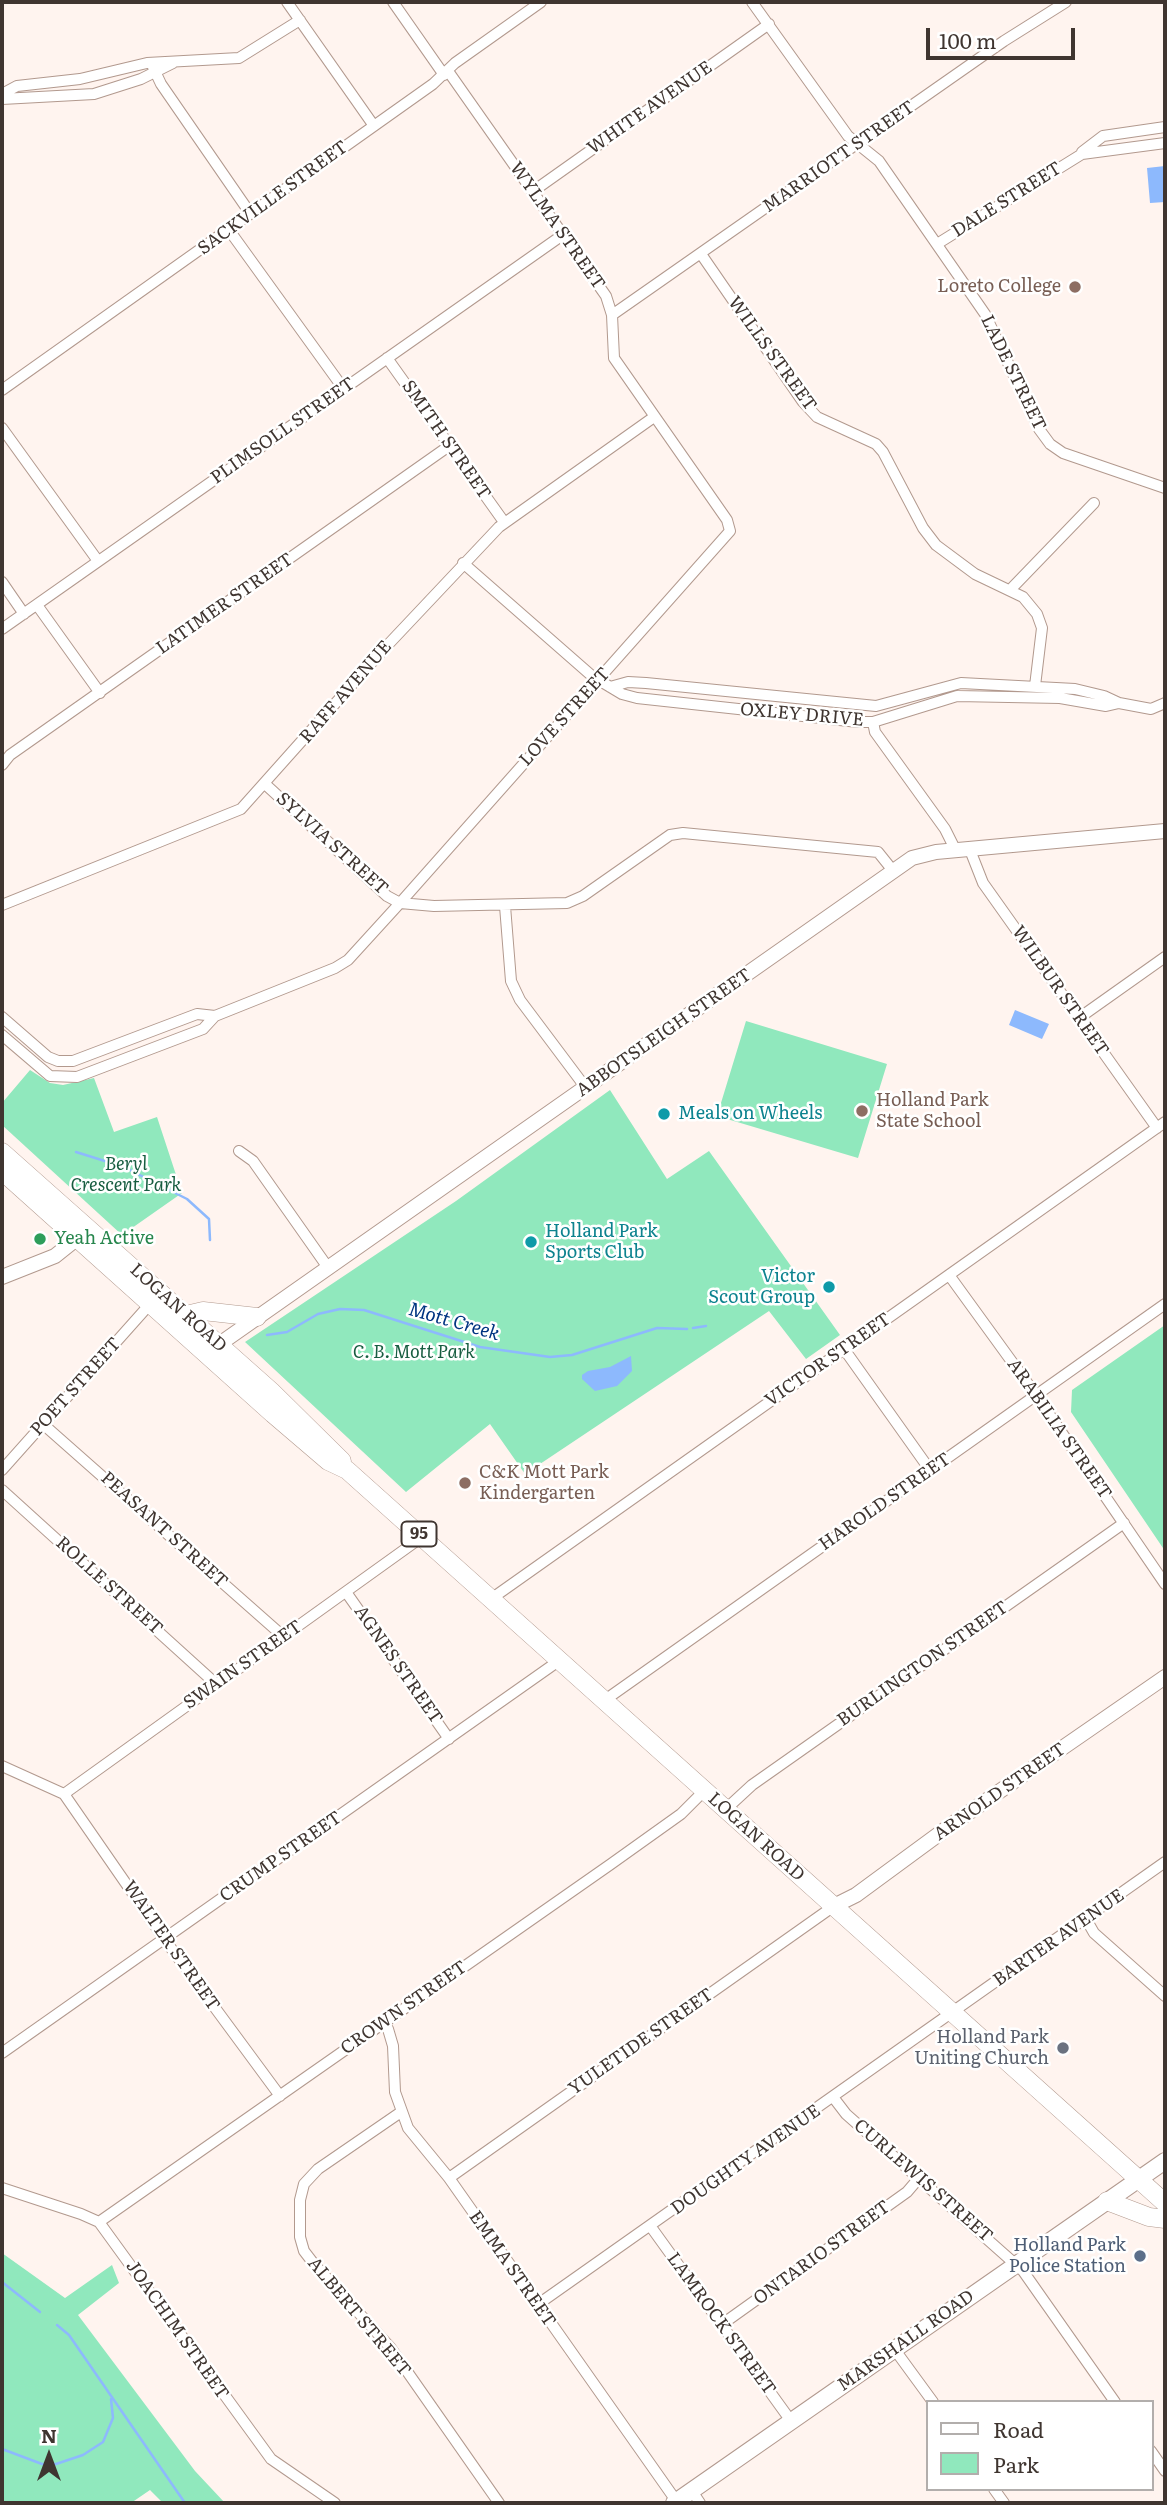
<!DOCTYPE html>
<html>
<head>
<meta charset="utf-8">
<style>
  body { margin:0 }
  #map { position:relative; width:1167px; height:2505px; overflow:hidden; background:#fff4ef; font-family:Literata,serif }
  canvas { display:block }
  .frame { position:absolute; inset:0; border:4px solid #3f3530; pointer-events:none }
  .legend { position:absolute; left:926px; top:2400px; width:228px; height:91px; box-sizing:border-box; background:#fff; border:2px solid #b2aeac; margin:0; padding:9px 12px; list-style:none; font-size:21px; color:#3f3530 }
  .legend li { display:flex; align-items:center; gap:14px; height:35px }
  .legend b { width:35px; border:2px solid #b2aeac }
  .north { position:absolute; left:14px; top:2421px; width:70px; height:70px; -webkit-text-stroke:5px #fff; paint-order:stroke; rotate:0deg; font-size:19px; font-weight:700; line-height:28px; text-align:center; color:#3f3530 }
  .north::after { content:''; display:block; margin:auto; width:24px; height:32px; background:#3f3530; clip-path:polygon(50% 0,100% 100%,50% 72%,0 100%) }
  .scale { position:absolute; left:926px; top:28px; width:149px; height:32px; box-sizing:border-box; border:4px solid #3f3530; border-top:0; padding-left:9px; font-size:21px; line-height:24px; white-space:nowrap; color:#3f3530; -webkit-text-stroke:5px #fff; paint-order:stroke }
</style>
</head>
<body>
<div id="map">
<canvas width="1167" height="2505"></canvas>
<div class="frame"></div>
<ul class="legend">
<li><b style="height:9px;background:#fff"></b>Road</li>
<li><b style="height:19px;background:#90e8bd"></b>Park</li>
</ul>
<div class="north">N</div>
<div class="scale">100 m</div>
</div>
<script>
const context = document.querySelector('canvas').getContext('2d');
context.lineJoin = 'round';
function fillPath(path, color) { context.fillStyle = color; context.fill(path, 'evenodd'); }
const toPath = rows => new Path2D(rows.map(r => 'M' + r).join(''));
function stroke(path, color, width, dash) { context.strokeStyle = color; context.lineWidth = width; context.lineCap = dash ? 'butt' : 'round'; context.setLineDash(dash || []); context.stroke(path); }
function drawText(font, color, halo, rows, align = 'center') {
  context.font = font + ' Literata,serif'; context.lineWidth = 5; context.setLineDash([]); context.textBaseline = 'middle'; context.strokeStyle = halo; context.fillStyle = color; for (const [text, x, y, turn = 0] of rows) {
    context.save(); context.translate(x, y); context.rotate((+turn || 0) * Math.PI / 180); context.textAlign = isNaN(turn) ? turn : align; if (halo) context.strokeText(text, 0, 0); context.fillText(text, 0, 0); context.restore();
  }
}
const green = toPath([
  [746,1021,887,1064,858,1158,717,1116],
  [30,1070,50,1083,63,1085,94,1078,114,1132,157,1117,182,1193,122,1235,2,1125,2,1103],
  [610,1090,667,1179,709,1151,840,1335,806,1359,769,1311,525,1474,490,1424,406,1492,245,1342,456,1201],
  [1165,1325,1165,1551,1071,1412,1072,1390],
  [2,2253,65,2298,112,2265,119,2283,78,2315,195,2471,225,2503,163,2503,150,2490,131,2503,2,2503]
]);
const water = toPath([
  [1165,166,1165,202,1150,203,1147,168],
  [1015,1010,1049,1024,1042,1039,1009,1025],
  [631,1356,632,1371,617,1386,595,1391,582,1379,582,1375,588,1371,610,1367]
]);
const stream = toPath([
  [76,1152,124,1167,187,1199,209,1219,210,1240],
  [693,1328,706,1326],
  [267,1335,287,1332,318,1314,340,1309,364,1310,480,1347,550,1357,572,1355,657,1328,687,1329],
  [2,2282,40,2312],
  [57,2325,69,2335,185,2503],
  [2,2449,42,2464,56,2464,83,2455,103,2442,113,2418,111,2399]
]);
const minor = toPath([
  [287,2,374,126],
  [393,2,444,75],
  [752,2,848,136,879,161,985,314,1039,429,1050,444,1063,453,1165,488],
  [153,67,161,84,250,213],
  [2,94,17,86,80,79,147,63,239,58,300,20],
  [2,99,94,94,141,79,173,63],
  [1082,152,1103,136,1165,127],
  [532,192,769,24],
  [229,230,343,388],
  [937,244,1082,154,1165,143],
  [701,254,803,402,817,417,876,444,883,452,923,528,936,545,975,574,1023,597,1037,614,1042,628,1035,686],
  [612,315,1004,41,1066,2],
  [387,358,504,522],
  [2,390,433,84,455,63,541,2],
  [2,428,98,561],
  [463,563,592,676,622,694,637,698,858,722,873,722,957,696,1060,698,1106,706,1119,703],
  [2,582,24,614],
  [1010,590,1094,503],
  [37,605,100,693],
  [2,629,564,234],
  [610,687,628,682,646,683,876,706,961,683,1075,689,1104,696,1119,703,1151,709,1165,703],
  [873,722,875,732,945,829,956,851],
  [2,765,10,755,449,446],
  [265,784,387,896,400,903,434,906,567,903,583,896,670,835,683,833,878,852,894,872],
  [970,850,983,883,1157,1128],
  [2,905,241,809,382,651,499,527,654,417],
  [505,906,511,981,520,1000,586,1088],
  [2,1017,48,1057,58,1061,73,1061,197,1014,215,1016],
  [1079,1018,1165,957],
  [2,1035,50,1076,77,1077,203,1029,215,1016,335,968,348,960,400,903,730,531,727,520,614,358,612,315,606,296,448,71],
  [239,1151,253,1161,329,1269],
  [949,1275,1036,1395,1165,1584],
  [844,1349,930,1470],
  [44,1425,284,1637],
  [2,1470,150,1304],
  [2,1490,216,1684],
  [346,1592,449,1739],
  [491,1599,1165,1122],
  [605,1700,1165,1304],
  [2,1766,64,1794,165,1940,280,2096],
  [64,1794,422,1537],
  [726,1809,752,1785,1124,1523],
  [1086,1919,1094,1933,1165,1996],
  [383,2023,388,2029,393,2046,395,2092,408,2128,449,2178,677,2502],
  [2,2053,560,1660],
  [833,2097,846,2114,1023,2271,1115,2402],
  [401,2112,318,2169,304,2184,300,2200,300,2237,304,2251,314,2264,390,2347,499,2503],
  [449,2178,834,1906],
  [2,2188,81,2214,99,2222,271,2459,335,2503],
  [99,2222,611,1864,681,1814,705,1790],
  [651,2227,791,2421],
  [537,2305,1165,1862],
  [721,2325,907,2192,919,2178],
  [895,2350,933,2402],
  [1151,2451,1165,2471],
  [994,2489,1004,2503],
  [692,2491,700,2503]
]);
const tertiary = toPath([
  [2,1277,55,1256,85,1232],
  [211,1350,912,858,936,852,1165,831],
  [834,1906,856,1895,958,1820,1165,1677]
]);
const secondary = toPath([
  [674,2503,1165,2161]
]);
const primary = toPath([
  [2,1152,271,1391,342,1461],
  [2,1171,273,1414,328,1461,347,1470,1165,2203],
  [186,1315,203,1311,257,1317],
  [1107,2201,1149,2217,1165,2219]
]);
const markers = [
  [1075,287,7,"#8d6e63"],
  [862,1111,7,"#8d6e63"],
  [664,1114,7,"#0f9aa8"],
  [40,1239,7,"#2e9e5b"],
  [531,1242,7,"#0f9aa8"],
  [829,1287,7,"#0f9aa8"],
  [465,1483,7,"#8d6e63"],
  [1063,2048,7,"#6b7280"],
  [1140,2256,7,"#5c6f8a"]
];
const shields = [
  [419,1534,35]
];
const shieldNames = [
  ["95",419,1534]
];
const streetNames = [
  ["WHITE AVENUE",650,108,-35],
  ["MARRIOTT STREET",839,157,-35],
  ["SACKVILLE STREET",273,198,-36],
  ["DALE STREET",1007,200,-32],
  ["WYLMA STREET",557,226,55],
  ["WILLS STREET",772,354,54],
  ["LADE STREET",1013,373,64],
  ["PLIMSOLL STREET",283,431,-35],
  ["SMITH STREET",446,440,55],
  ["LATIMER STREET",225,604,-35],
  ["RAFF AVENUE",346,692,-49],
  ["OXLEY DRIVE",802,715,5],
  ["LOVE STREET",565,717,-48],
  ["SYLVIA STREET",332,844,42],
  ["WILBUR STREET",1060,991,55],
  ["ABBOTSLEIGH STREET",664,1033,-35],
  ["LOGAN ROAD",178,1308,42],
  ["VICTOR STREET",828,1360,-35],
  ["POET STREET",76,1387,-48],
  ["ARABILIA STREET",1059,1429,55],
  ["HAROLD STREET",885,1502,-35],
  ["PEASANT STREET",164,1530,42],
  ["ROLLE STREET",109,1586,42],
  ["BURLINGTON STREET",923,1664,-35],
  ["SWAIN STREET",243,1665,-35],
  ["AGNES STREET",398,1665,55],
  ["ARNOLD STREET",1000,1792,-35],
  ["LOGAN ROAD",756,1837,42],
  ["CRUMP STREET",281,1857,-35],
  ["BARTER AVENUE",1059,1938,-35],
  ["WALTER STREET",171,1946,55],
  ["CROWN STREET",404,2008,-35],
  ["YULETIDE STREET",641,2042,-35],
  ["DOUGHTY AVENUE",746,2160,-35],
  ["CURLEWIS STREET",923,2181,41],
  ["ONTARIO STREET",822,2253,-36],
  ["EMMA STREET",512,2269,55],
  ["ALBERT STREET",359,2317,50],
  ["LAMROCK STREET",721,2324,54],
  ["JOACHIM STREET",177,2330,55],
  ["MARSHALL ROAD",906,2341,-35]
];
const educationNames = [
  ["Loreto College",1061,287,"right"],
  ["Holland Park",876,1101],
  ["State School",876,1122],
  ["C&K Mott Park",479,1473],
  ["Kindergarten",479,1494]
];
const cultureNames = [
  ["Meals on Wheels",678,1114],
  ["Holland Park",545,1232],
  ["Sports Club",545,1253],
  ["Victor",815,1277,"right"],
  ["Scout Group",815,1298,"right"]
];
const parkNames = [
  ["Beryl",126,1165],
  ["Crescent Park",126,1186],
  ["C. B. Mott Park",414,1353]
];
const leisureNames = [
  ["Yeah Active",54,1239]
];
const worshipNames = [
  ["Holland Park",1049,2038],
  ["Uniting Church",1049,2059]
];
const serviceNames = [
  ["Holland Park",1126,2246],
  ["Police Station",1126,2267]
];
const waterNames = [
  ["Mott Creek",454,1322,16]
];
fillPath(green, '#90e8bd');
fillPath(water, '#8db9fd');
stroke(stream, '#8db9fd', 2.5);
stroke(minor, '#b2998e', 12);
stroke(tertiary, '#b2998e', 16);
stroke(secondary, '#b2998e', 18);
stroke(primary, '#b2998e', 19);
stroke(minor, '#fff', 10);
stroke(tertiary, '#fff', 14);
stroke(secondary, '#fff', 16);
stroke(primary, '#fff', 18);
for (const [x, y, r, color] of markers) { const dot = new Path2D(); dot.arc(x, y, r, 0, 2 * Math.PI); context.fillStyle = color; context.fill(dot); stroke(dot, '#fff', 2.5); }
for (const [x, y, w] of shields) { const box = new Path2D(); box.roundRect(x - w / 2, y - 12.5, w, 25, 5); context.fillStyle = '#fff'; context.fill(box); stroke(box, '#3f3530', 2); }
drawText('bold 16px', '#3f3530', null, shieldNames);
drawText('18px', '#3f3530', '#fff', streetNames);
drawText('18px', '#785e54', '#fff', educationNames, 'left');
drawText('18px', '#0d838f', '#fff', cultureNames, 'left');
drawText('italic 18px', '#175d40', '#fff', parkNames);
drawText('18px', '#27864d', '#fff', leisureNames, 'left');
drawText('18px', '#5b616d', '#fff', worshipNames, 'right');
drawText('18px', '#4e5e75', '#fff', serviceNames, 'right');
drawText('italic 19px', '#003481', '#fff', waterNames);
</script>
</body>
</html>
